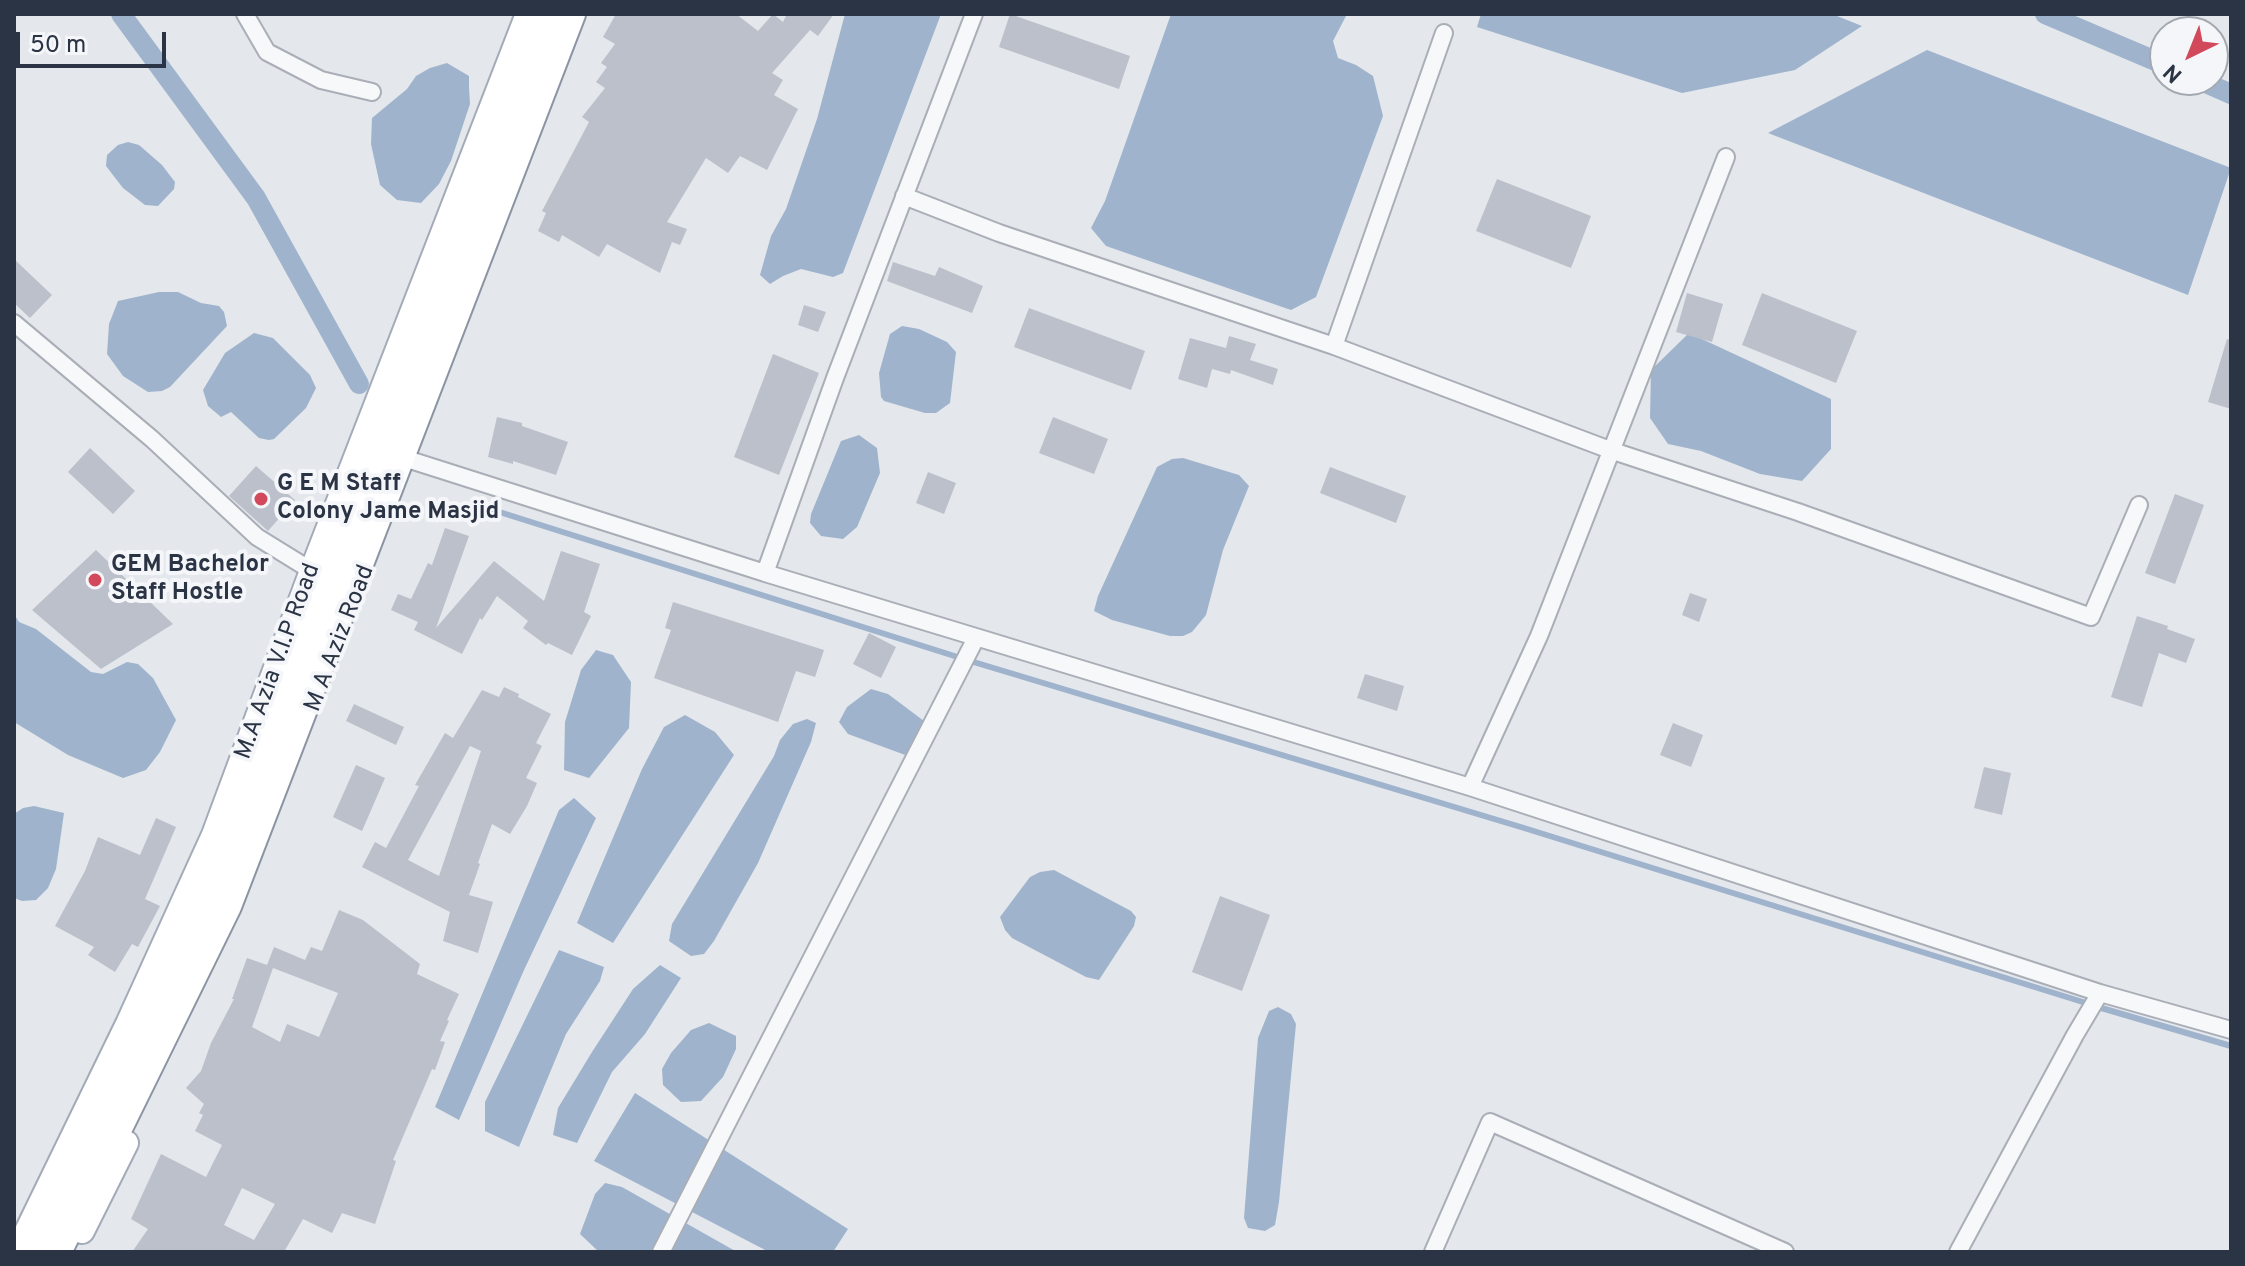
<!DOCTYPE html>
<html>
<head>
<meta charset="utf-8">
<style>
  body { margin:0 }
  #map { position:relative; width:2245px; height:1266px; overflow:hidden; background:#e4e7ec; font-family:Overpass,sans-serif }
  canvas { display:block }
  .frame { position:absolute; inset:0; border:16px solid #2b3445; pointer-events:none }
  .north { position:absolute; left:2149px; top:16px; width:80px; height:80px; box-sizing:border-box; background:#f4f6f9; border:2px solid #a4a8b1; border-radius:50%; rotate:223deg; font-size:22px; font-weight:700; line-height:32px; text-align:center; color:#2b3445 }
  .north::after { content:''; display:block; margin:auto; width:28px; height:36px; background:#d1495b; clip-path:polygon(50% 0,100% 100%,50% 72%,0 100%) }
  .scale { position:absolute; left:16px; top:32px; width:150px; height:36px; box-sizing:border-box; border:4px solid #2b3445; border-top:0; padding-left:10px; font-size:24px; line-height:28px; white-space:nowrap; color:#2b3445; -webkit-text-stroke:6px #f4f6f9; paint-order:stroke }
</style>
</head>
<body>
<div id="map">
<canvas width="2245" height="1266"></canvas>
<div class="frame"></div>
<div class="north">N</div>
<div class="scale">50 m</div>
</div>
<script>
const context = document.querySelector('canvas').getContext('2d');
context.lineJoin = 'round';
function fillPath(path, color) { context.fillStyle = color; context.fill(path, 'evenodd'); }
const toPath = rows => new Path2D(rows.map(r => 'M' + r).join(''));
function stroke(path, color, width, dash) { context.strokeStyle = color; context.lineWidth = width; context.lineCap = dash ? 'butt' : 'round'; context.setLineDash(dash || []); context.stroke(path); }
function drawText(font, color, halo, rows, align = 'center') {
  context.font = font + ' Overpass,sans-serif'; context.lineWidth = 8; context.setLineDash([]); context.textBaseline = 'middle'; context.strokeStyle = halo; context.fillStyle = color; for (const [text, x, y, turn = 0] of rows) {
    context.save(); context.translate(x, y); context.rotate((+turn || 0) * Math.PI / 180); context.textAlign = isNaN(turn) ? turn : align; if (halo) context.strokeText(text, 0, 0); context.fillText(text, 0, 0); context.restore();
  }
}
const water = toPath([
  [845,14,941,14,843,273,833,277,801,269,783,276,770,284,760,275,771,236,786,209,817,119],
  [1171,14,1347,14,1333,41,1338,58,1356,65,1373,76,1383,116,1316,297,1291,310,1106,246,1091,228,1105,201],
  [1481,14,1832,14,1862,26,1795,70,1682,93,1477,27],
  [1927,50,2231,168,2188,295,1768,133],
  [447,63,469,76,469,87,470,104,451,161,439,184,421,203,397,200,380,185,371,144,372,118,407,89,416,76,430,68],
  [128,142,139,145,162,165,175,182,174,189,158,206,145,205,123,188,106,166,107,155,118,145],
  [159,292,178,292,201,303,219,306,224,312,227,326,170,387,162,391,148,392,123,376,107,354,109,324,118,301],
  [902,326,919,329,947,342,956,352,950,403,936,413,925,413,884,401,881,397,879,373,890,334],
  [254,333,273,338,310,375,316,388,306,408,274,439,269,440,259,438,231,412,221,417,208,406,203,390,225,353],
  [1689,333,1831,399,1831,449,1802,481,1760,474,1701,451,1668,444,1650,418,1651,370],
  [859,435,877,448,880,473,857,527,843,539,821,536,810,523,811,514,841,441],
  [1183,458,1239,475,1249,486,1223,550,1206,615,1192,632,1183,636,1170,636,1112,620,1094,611,1098,596,1157,467,1172,459],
  [14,614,19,622,36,629,91,672,103,674,127,662,138,664,153,678,176,720,160,752,146,770,123,778,68,755,14,722],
  [596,650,613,655,631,682,629,728,589,778,564,770,565,722,581,670],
  [871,689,888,694,924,721,929,729,908,756,848,734,839,722,847,707],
  [685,715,715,732,734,755,613,943,577,923,642,769,664,727],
  [807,719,816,723,811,742,758,863,714,941,704,954,691,956,669,941,672,924,774,756,780,740,793,724],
  [574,798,596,818,524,970,459,1120,435,1107,559,810],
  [34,806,64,813,56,869,48,888,36,900,22,901,14,898,14,814,23,808],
  [1054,870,1131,911,1136,917,1134,926,1099,980,1086,977,1012,938,1005,930,1000,917,1030,877,1040,872],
  [559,950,604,967,600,981,566,1034,519,1147,485,1131,485,1102],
  [660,965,681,978,645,1034,612,1072,577,1143,553,1135,558,1108,592,1052,633,989],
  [1278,1007,1291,1014,1296,1024,1279,1202,1275,1225,1265,1231,1248,1228,1244,1218,1258,1038,1269,1011],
  [709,1023,736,1036,736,1049,723,1077,701,1101,681,1102,663,1085,662,1069,671,1053,691,1030],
  [635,1093,848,1229,833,1252,769,1252,594,1161],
  [605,1183,622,1187,737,1252,599,1252,580,1234,595,1194]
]);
const stream = toPath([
  [490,509,967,660,1524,828,2086,1003],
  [2098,1007,2231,1046]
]);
const canal = toPath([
  [121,14,256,198,359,384],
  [2045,14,2165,65],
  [2199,80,2231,94]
]);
const building = toPath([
  [616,14,736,14,758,31,773,14,783,22,787,14,834,14,818,36,810,30,772,73,783,80,774,95,798,109,767,170,740,156,728,173,706,158,667,222,687,229,680,245,672,242,660,273,607,244,599,257,562,235,559,242,538,231,546,213,542,211,589,122,582,117,605,88,596,82,607,67,601,63,615,44,603,37],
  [1010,14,1130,56,1119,89,999,47],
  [1497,179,1591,216,1571,268,1476,231],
  [14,259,52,295,30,318,14,303],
  [893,262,935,276,939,267,983,286,972,313,887,281],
  [1687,293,1723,304,1712,342,1676,332],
  [1762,293,1857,331,1836,383,1742,345],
  [804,305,826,312,818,332,798,325],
  [1029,308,1145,351,1131,390,1014,347],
  [1229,336,1256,344,1250,360,1278,369,1273,385,1231,370,1230,374,1212,369,1207,388,1178,379,1190,338,1226,348],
  [2227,339,2231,340,2231,409,2208,402],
  [773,354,819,373,779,475,734,457],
  [497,417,522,423,522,426,568,442,556,475,513,461,513,464,488,457],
  [1053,417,1108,439,1094,474,1039,453],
  [90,448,135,491,113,514,68,472],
  [256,466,295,500,268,531,229,496],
  [1330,467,1406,496,1396,523,1320,493],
  [928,472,956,483,944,514,916,503],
  [2175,494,2204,505,2175,584,2145,573],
  [445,528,469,536,436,628,494,561,544,601,561,551,600,564,584,612,591,616,572,655,548,643,546,645,523,628,528,621,497,596,482,620,480,618,462,654,414,630,418,622,391,610,398,594,411,599,428,563,432,565],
  [96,550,173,624,101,669,32,610],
  [1690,593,1707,599,1699,622,1682,615],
  [673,602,824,650,815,677,796,671,778,722,654,678,671,630,665,628],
  [2137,616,2168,626,2167,629,2195,639,2186,663,2159,653,2142,707,2111,697],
  [869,633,896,647,881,678,853,664],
  [1365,674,1404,686,1397,711,1357,698],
  [504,687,519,694,518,697,551,714,536,743,542,746,526,778,537,783,527,806,510,834,492,824,478,863,480,864,469,895,493,902,478,953,443,941,450,912,362,867,375,842,386,848,419,786,415,785,445,733,453,738,482,690,499,697],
  [470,746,481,751,439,876,408,860],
  [354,704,404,727,396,745,346,721],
  [1673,723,1703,735,1691,767,1660,755],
  [356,765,385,778,362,831,333,817],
  [1984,767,2011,773,2002,815,1974,808],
  [156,818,176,827,145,899,160,906,138,947,132,944,115,972,88,955,94,947,55,926,85,871,98,837,140,855],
  [1220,896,1270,915,1242,991,1192,972],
  [339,910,363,920,420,964,417,974,459,994,447,1020,449,1021,440,1041,445,1042,435,1070,432,1069,393,1160,396,1161,375,1224,342,1213,332,1233,303,1219,284,1252,132,1252,148,1229,131,1219,161,1154,206,1177,222,1145,195,1131,203,1115,199,1113,204,1104,186,1088,201,1071,211,1043,234,999,232,999,247,958,267,965,274,947,305,960,311,947,322,951],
  [273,968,338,993,319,1037,287,1024,280,1042,252,1027],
  [242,1188,275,1204,254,1240,224,1225]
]);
const street = toPath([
  [245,14,267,52,321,80,372,92],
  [974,14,835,378,765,573,1470,787,2100,993,2231,1030],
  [904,196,999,233,1334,346,1610,450,1798,512,2091,617,2139,505],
  [14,323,152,439,257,537,312,571],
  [1334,346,1444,33],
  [410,460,765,573],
  [1470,787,1539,636,1726,157],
  [661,1252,976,638],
  [1433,1252,1490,1122,1785,1252],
  [1958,1252,2075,1035,2100,993]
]);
const primary = toPath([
  [82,1231,126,1143],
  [17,1252,128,1024,214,835,312,571,528,14]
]);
const highway = toPath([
  [34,1252,206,898,545,14],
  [57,1252,227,906,571,14]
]);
const markers = [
  [261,499,8,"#d1495b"],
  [95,580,8,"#d1495b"]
];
const poiNames = [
  ["G E M Staff",277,485],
  ["Colony Jame Masjid",277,513],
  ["GEM Bachelor",111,566],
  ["Staff Hostle",111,594]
];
const streetNames = [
  ["M A Aziz Road",341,639,-69],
  ["M.A Azia V.I.P Road",279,662,-70]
];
fillPath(water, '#9fb4cc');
stroke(stream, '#9fb4cc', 6);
stroke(canal, '#9fb4cc', 20);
fillPath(building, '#bbc0ca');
stroke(street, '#a9aeb7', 20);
stroke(primary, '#a3abb8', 28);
stroke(highway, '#8b94a3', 32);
stroke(street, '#f7f8fa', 16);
stroke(primary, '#fff', 24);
stroke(highway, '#fff', 28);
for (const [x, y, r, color] of markers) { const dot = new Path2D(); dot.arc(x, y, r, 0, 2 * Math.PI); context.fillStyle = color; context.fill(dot); stroke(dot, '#f4f6f9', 3); }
drawText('bold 24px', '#2b3445', '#f4f6f9', poiNames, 'left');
drawText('24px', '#2b3445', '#f4f6f9', streetNames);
</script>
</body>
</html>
